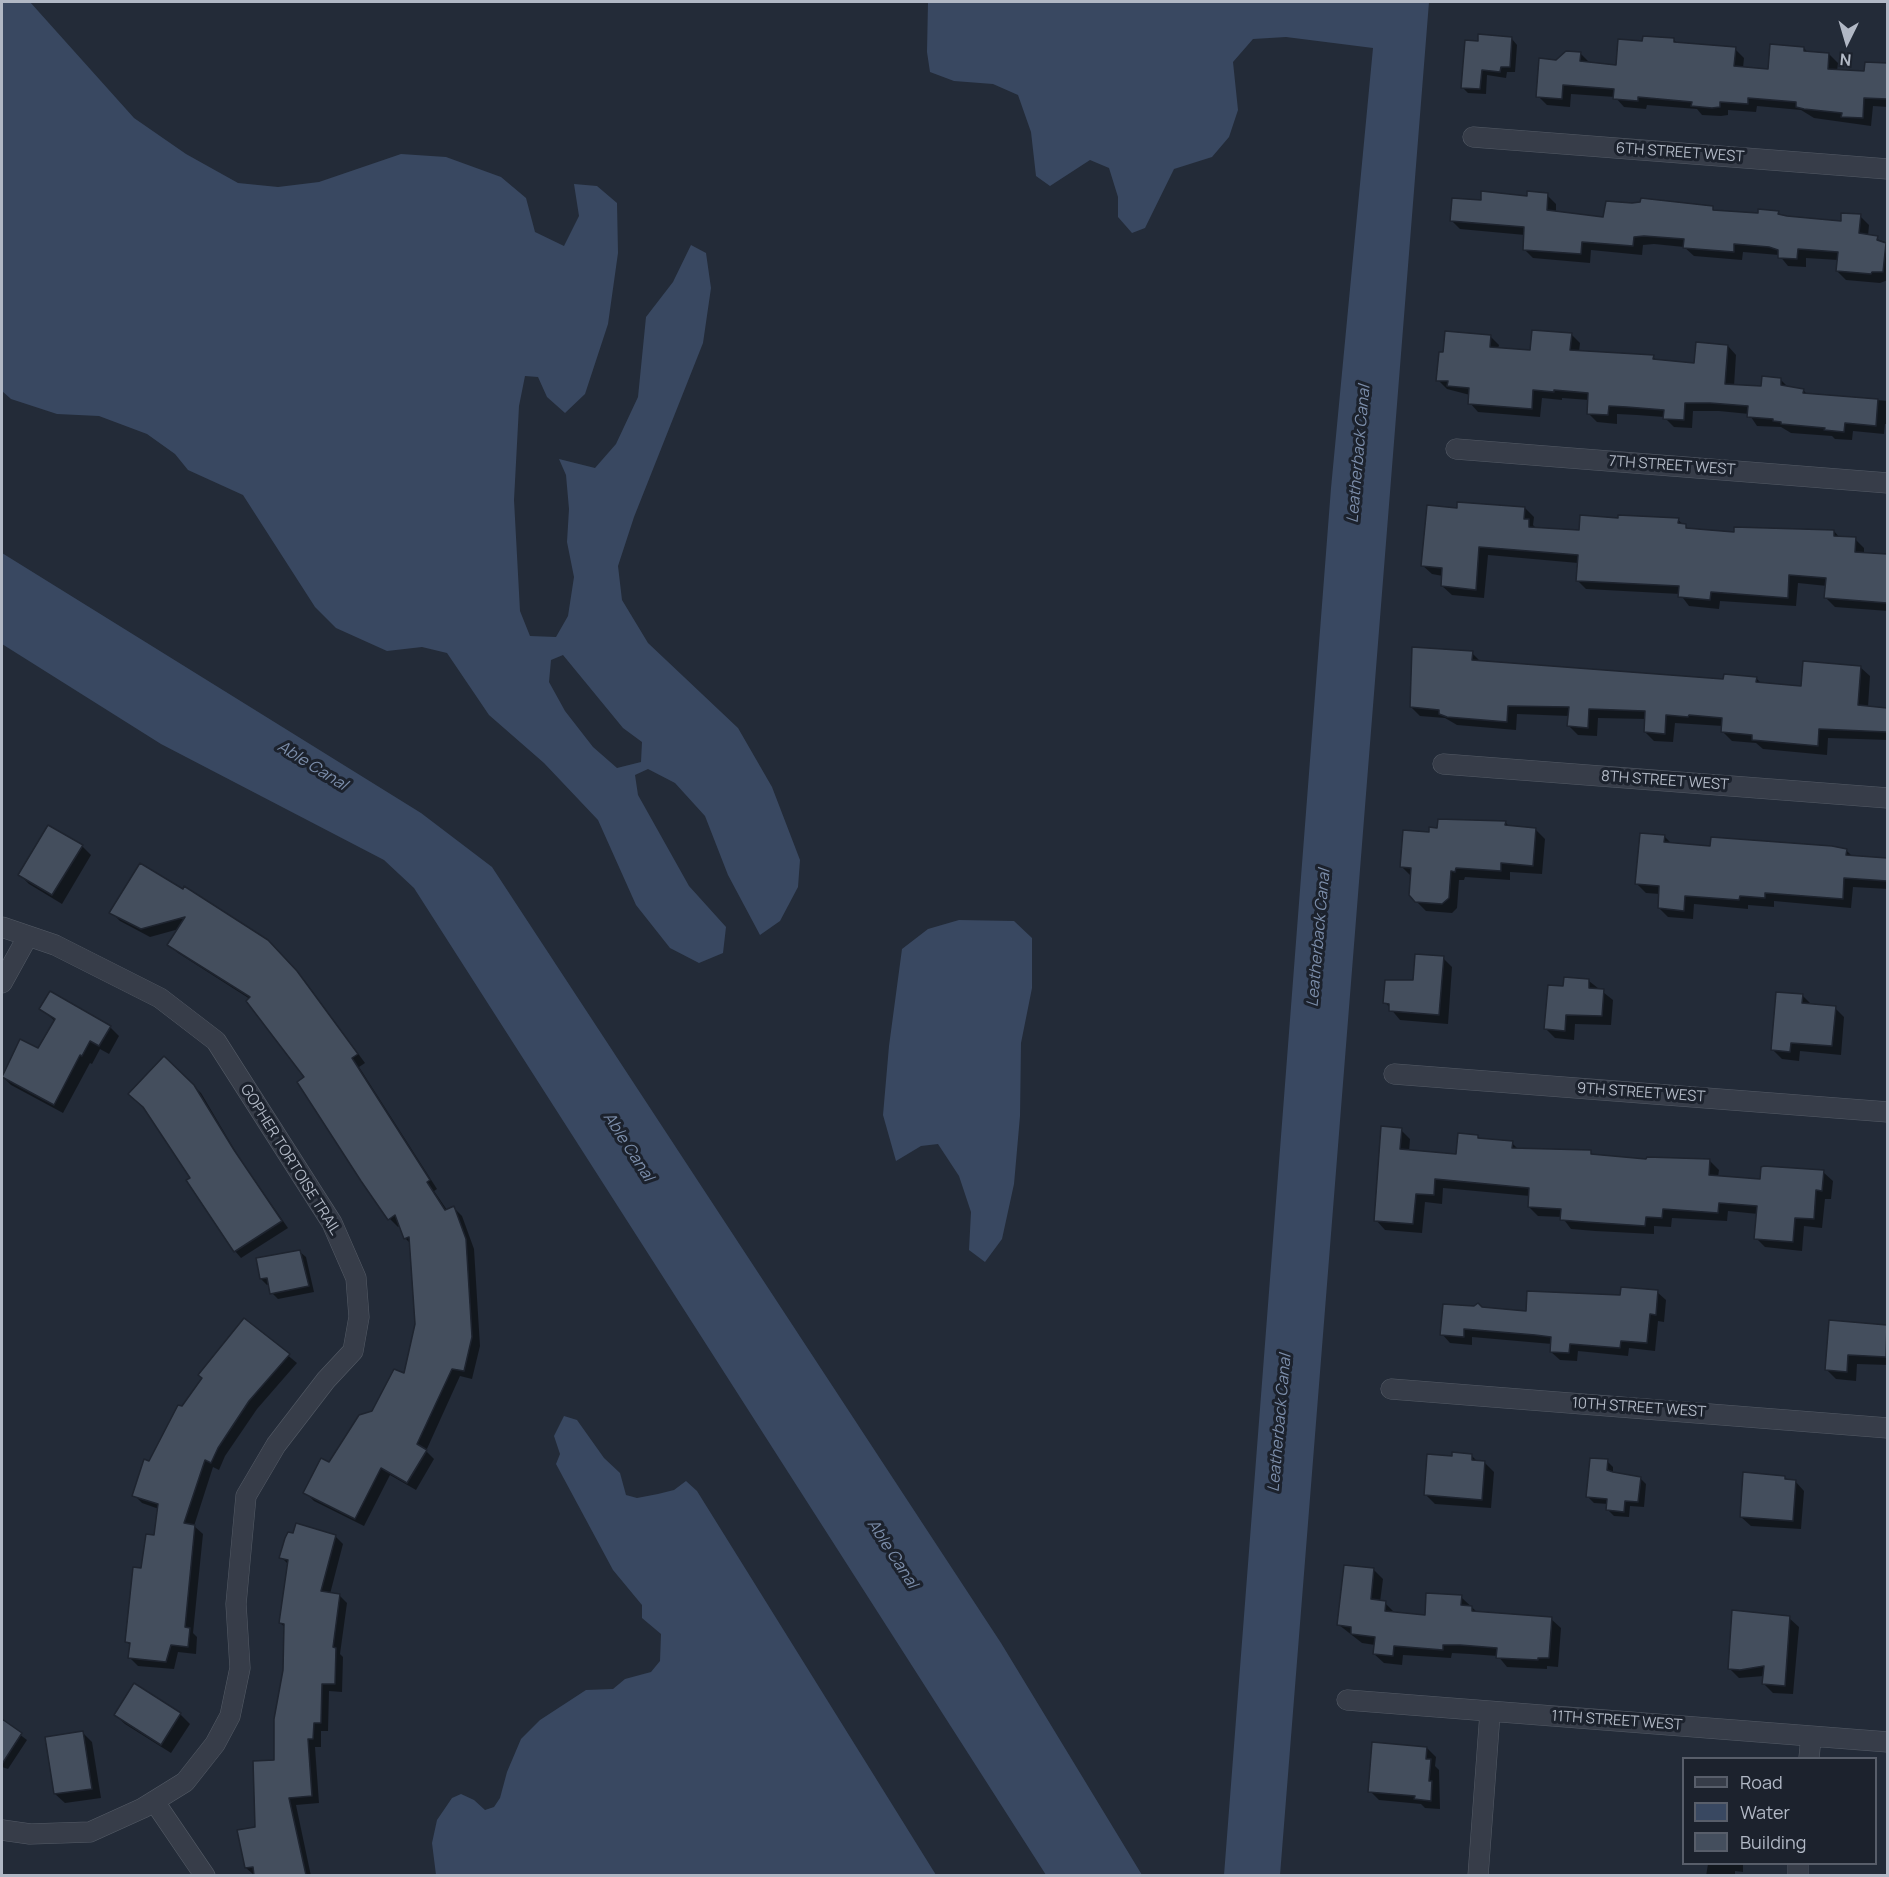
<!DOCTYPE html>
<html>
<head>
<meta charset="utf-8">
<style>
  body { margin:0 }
  #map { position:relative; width:1889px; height:1877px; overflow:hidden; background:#232b38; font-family:Manrope,sans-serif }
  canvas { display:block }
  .frame { position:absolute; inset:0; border:3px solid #b1b8c5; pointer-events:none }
  .legend { position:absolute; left:1682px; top:1757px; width:195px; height:108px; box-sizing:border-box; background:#1c222d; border:2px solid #585e6a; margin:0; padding:8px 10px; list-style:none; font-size:18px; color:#b1b8c5 }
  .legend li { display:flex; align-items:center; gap:12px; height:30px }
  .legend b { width:30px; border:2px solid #585e6a }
  .north { position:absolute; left:1817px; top:12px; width:60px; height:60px; -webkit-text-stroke:4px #1c222d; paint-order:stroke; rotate:185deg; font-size:16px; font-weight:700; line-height:24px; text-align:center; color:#b1b8c5 }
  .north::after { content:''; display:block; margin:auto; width:21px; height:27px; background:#b1b8c5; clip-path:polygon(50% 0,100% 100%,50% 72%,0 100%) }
</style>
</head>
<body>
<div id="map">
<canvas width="1889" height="1877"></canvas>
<div class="frame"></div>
<ul class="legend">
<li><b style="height:8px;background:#373d49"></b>Road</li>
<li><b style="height:16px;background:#394861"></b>Water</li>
<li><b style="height:16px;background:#444e5d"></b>Building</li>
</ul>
<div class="north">N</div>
</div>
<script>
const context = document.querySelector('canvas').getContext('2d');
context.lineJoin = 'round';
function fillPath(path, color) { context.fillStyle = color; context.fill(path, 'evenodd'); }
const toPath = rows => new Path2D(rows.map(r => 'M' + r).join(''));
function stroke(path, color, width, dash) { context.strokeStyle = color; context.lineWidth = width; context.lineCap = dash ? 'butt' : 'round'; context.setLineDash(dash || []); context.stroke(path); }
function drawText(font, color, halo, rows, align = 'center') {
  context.font = font + ' Manrope,sans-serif'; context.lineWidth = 6; context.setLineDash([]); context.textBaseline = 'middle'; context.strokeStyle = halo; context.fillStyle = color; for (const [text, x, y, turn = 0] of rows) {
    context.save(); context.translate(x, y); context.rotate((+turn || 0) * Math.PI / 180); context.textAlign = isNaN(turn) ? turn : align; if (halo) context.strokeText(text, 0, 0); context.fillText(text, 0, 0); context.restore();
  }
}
const water = toPath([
  [2,2,30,2,134,118,186,154,238,183,278,187,319,182,401,154,446,157,501,177,526,198,535,232,564,246,579,216,574,184,597,186,617,203,618,253,608,324,585,394,565,413,547,397,538,377,525,376,519,406,514,500,520,611,530,636,556,637,568,616,574,577,567,542,569,509,566,475,559,459,595,468,616,444,638,397,646,317,673,282,691,245,706,253,711,288,703,343,634,517,618,566,622,600,648,643,738,728,772,787,800,860,798,887,780,921,760,935,728,875,705,816,675,783,648,769,635,775,638,795,689,886,726,927,723,953,699,963,670,948,636,905,598,820,544,763,489,715,447,653,422,647,387,651,336,628,315,607,243,495,188,470,175,454,147,434,99,416,57,414,11,399,2,391],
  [563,655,623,728,642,742,641,762,617,768,593,747,565,711,549,682,551,660],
  [928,2,1429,2,1280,1875,1224,1875,1331,488,1373,48,1286,37,1253,39,1233,62,1238,110,1229,137,1212,157,1174,169,1145,228,1132,233,1118,217,1118,197,1109,168,1090,160,1050,186,1036,176,1031,132,1018,95,993,84,954,81,930,72,927,52],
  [2,553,421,813,492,867,1001,1643,1142,1875,1046,1875,414,888,384,860,161,744,2,644],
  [959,920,1014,921,1032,938,1032,988,1021,1043,1020,1116,1014,1184,1002,1239,985,1262,969,1250,971,1212,959,1176,938,1144,921,1146,896,1161,883,1115,889,1046,902,949,928,929],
  [564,1416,577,1420,604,1458,620,1473,626,1495,637,1498,658,1494,674,1490,686,1481,697,1491,936,1875,436,1875,432,1843,437,1820,452,1798,461,1794,474,1800,485,1810,494,1807,500,1798,507,1772,521,1739,540,1720,586,1690,613,1689,625,1679,651,1672,660,1661,661,1634,642,1618,642,1605,613,1570,556,1464,560,1454,554,1436]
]);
const shadow = toPath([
  [1512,39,1517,45,1515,72,1507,72,1506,78,1487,75,1486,94,1468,93,1462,87,1479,43],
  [1674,40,1678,44,1735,49,1744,58,1743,68,1770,70,1804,48,1808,53,1829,54,1838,63,1837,71,1866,73,1866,63,1888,65,1888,107,1873,106,1871,126,1814,118,1801,110,1757,106,1756,112,1728,110,1728,115,1721,116,1702,115,1697,109,1647,105,1646,109,1624,107,1615,97,1571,94,1570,107,1547,105,1538,96,1556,61,1580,53,1589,62,1617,66,1644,42],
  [1547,195,1556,204,1556,213,1604,218,1712,208,1716,212,1759,215,1778,212,1782,217,1842,222,1860,216,1869,225,1868,236,1888,243,1888,280,1880,283,1846,280,1837,271,1838,260,1806,258,1806,267,1788,266,1779,255,1743,252,1742,260,1694,256,1684,247,1654,244,1643,245,1642,255,1591,250,1590,263,1533,258,1524,249,1525,235,1460,229,1451,220,1482,202],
  [1571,334,1580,343,1579,352,1653,357,1657,361,1696,364,1728,346,1736,355,1734,386,1762,387,1780,379,1789,388,1803,390,1807,394,1888,401,1888,424,1885,424,1884,434,1853,431,1852,440,1835,439,1832,436,1791,433,1781,427,1757,426,1749,414,1719,411,1693,411,1692,428,1674,427,1664,417,1637,415,1617,414,1617,424,1597,422,1588,413,1589,400,1562,398,1562,400,1542,398,1540,417,1478,412,1470,403,1470,395,1447,389,1438,380,1490,336,1499,345,1498,349,1532,352],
  [1525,508,1534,517,1533,525,1537,529,1581,532,1582,516,1678,520,1690,530,1735,534,1834,531,1840,538,1855,539,1864,548,1864,554,1888,556,1888,611,1835,607,1826,598,1827,586,1798,583,1796,606,1720,601,1719,609,1689,606,1680,594,1586,589,1577,580,1578,563,1488,555,1484,598,1452,595,1442,586,1443,576,1432,574,1422,565,1458,509],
  [1472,653,1482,663,1725,681,1756,678,1762,684,1802,687,1860,667,1870,676,1868,707,1888,709,1888,740,1828,738,1827,755,1763,749,1756,743,1732,741,1723,732,1723,726,1675,723,1673,742,1654,741,1645,732,1646,719,1598,718,1597,736,1578,735,1569,726,1569,716,1517,714,1516,730,1457,725,1445,718,1420,716,1411,707],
  [1505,822,1510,827,1536,830,1545,839,1542,874,1510,872,1510,880,1465,877,1464,880,1459,880,1457,908,1452,913,1426,911,1416,901,1412,877,1402,867,1431,834],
  [1664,836,1672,844,1846,850,1853,857,1888,859,1888,889,1853,887,1851,908,1774,901,1774,907,1748,905,1748,909,1694,904,1693,919,1668,917,1659,908,1660,894,1646,893,1637,884],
  [82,846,91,855,62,904,29,884,20,875],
  [140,865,267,941,305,981,365,1063,359,1067,437,1189,434,1191,447,1210,454,1208,462,1216,474,1249,480,1346,472,1379,460,1376,426,1451,434,1459,416,1490,390,1475,364,1526,314,1501,305,1492,405,1375,417,1324,411,1244,405,1238,401,1225,398,1227,390,1219,306,1078,250,999,178,953,169,945,179,929,150,937,120,921,111,912],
  [1443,958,1452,967,1448,1024,1400,1020,1385,1002],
  [1589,981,1613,1000,1611,1025,1575,1024,1574,1040,1555,1038,1546,1029,1565,988],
  [1803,996,1813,1006,1835,1008,1844,1017,1841,1055,1800,1051,1799,1061,1782,1059,1773,1050],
  [41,1009,110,1027,119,1036,109,1054,100,1049,92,1064,90,1063,63,1113,11,1085,2,1076,20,1041,39,1050,56,1022],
  [164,1058,201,1093,240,1159,288,1228,241,1258,235,1251,192,1178],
  [1401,1130,1410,1139,1409,1152,1457,1156,1477,1136,1482,1140,1512,1143,1518,1149,1590,1152,1595,1156,1648,1161,1710,1161,1719,1170,1718,1177,1761,1180,1823,1172,1833,1181,1831,1199,1825,1199,1822,1228,1804,1226,1802,1251,1765,1247,1756,1238,1758,1214,1728,1211,1727,1221,1672,1218,1671,1227,1654,1226,1654,1234,1595,1231,1571,1229,1562,1217,1538,1216,1529,1207,1530,1196,1443,1188,1442,1204,1425,1202,1422,1233,1385,1230,1376,1220],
  [300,1252,306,1257,314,1292,278,1299,272,1293,270,1284,267,1285,261,1279],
  [1657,1292,1666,1300,1664,1322,1658,1321,1655,1351,1629,1348,1628,1356,1578,1351,1577,1361,1560,1360,1551,1352,1552,1344,1472,1337,1472,1345,1450,1343,1442,1334,1482,1309,1527,1313],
  [245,1320,297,1363,257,1409,225,1456,219,1470,213,1467,194,1526,203,1534,193,1633,197,1637,196,1654,178,1652,174,1669,138,1666,130,1658,131,1646,127,1642,142,1569,155,1537,159,1509,142,1503,134,1495,182,1408],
  [1830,1322,1888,1326,1888,1365,1857,1364,1856,1381,1836,1379,1827,1370],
  [1429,1456,1472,1456,1478,1462,1484,1462,1494,1472,1491,1508,1435,1504,1425,1494],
  [1607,1461,1613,1467,1613,1473,1640,1478,1646,1484,1644,1507,1630,1506,1629,1517,1614,1516,1608,1510,1608,1504,1594,1503,1588,1497],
  [1784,1478,1795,1481,1804,1491,1801,1529,1751,1526,1741,1517],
  [335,1536,343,1544,330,1594,339,1595,347,1603,340,1654,343,1657,342,1692,329,1691,328,1731,321,1731,321,1747,315,1747,319,1803,296,1805,311,1876,268,1876,267,1873,254,1875,246,1868,275,1761,284,1670,286,1628,280,1623,289,1565,281,1557],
  [1374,1570,1383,1579,1380,1602,1385,1603,1394,1612,1426,1617,1461,1597,1478,1613,1551,1619,1561,1628,1558,1667,1547,1666,1547,1669,1507,1667,1498,1656,1470,1654,1452,1653,1451,1658,1403,1655,1402,1665,1384,1663,1374,1654,1375,1645,1362,1643,1339,1625],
  [1789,1618,1799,1627,1793,1694,1773,1693,1764,1684,1764,1676,1739,1678,1729,1668],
  [134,1685,180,1714,190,1724,171,1753,125,1724,115,1715],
  [2,1721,27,1740,8,1769,2,1767],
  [83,1733,92,1742,101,1798,65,1803,55,1794],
  [1427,1748,1436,1757,1435,1766,1439,1770,1440,1809,1425,1808,1421,1804,1379,1800,1370,1791],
  [1708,1864,1743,1864,1743,1872,1735,1871,1735,1876,1706,1876]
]);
const building = toPath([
  [1478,34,1512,37,1510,67,1501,67,1500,72,1482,70,1480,89,1461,88,1465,40,1478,41,1478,34],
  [1643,36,1674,38,1674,42,1736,47,1734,66,1768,69,1770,44,1804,47,1804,51,1829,53,1828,69,1864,71,1865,62,1887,63,1887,99,1864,98,1863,118,1841,117,1842,113,1804,109,1796,107,1796,102,1748,98,1748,104,1720,102,1720,107,1712,108,1691,106,1692,102,1638,97,1638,101,1613,99,1614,89,1563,85,1562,99,1536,97,1539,58,1556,60,1566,51,1581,52,1580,61,1616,65,1618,39,1642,41,1643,36],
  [1481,191,1527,196,1527,191,1548,193,1547,210,1603,217,1606,201,1632,203,1640,202,1641,198,1713,206,1713,210,1758,213,1758,209,1779,211,1778,214,1787,216,1841,221,1841,213,1861,214,1859,233,1878,236,1877,240,1886,243,1883,272,1872,272,1871,274,1836,271,1838,252,1798,249,1797,259,1778,258,1778,250,1769,247,1734,244,1734,252,1683,248,1684,239,1644,236,1634,237,1633,246,1582,242,1581,254,1523,250,1524,227,1450,221,1452,198,1481,200,1481,191],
  [1532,330,1572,333,1570,350,1654,355,1653,359,1694,363,1696,342,1728,345,1725,384,1761,386,1762,376,1781,378,1781,385,1804,389,1803,393,1878,399,1876,426,1845,423,1844,432,1824,430,1825,428,1781,424,1781,422,1773,421,1773,419,1747,417,1748,406,1710,403,1685,403,1684,420,1663,419,1664,410,1627,407,1609,406,1608,415,1587,414,1588,393,1554,390,1554,392,1533,390,1532,409,1468,404,1469,388,1447,386,1448,381,1436,381,1439,352,1443,352,1445,331,1491,335,1490,347,1530,350,1532,330],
  [1457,502,1525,507,1524,519,1529,519,1529,527,1579,530,1580,515,1618,518,1618,515,1679,518,1678,523,1686,524,1686,528,1734,532,1734,527,1834,530,1834,536,1856,537,1855,552,1887,554,1887,603,1824,598,1826,578,1789,575,1788,598,1711,592,1710,600,1678,597,1679,586,1576,581,1578,555,1479,547,1476,590,1441,586,1442,568,1421,566,1427,505,1457,508,1457,502],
  [1412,647,1473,651,1472,660,1723,679,1724,674,1757,677,1756,682,1801,686,1803,661,1861,666,1858,705,1887,708,1887,732,1819,729,1818,746,1752,740,1752,735,1721,732,1722,718,1689,715,1688,717,1666,715,1665,734,1644,732,1645,711,1589,709,1588,728,1567,726,1569,707,1508,706,1507,722,1447,717,1439,714,1439,710,1410,707,1412,647],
  [1438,819,1506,821,1505,825,1536,828,1533,866,1501,863,1501,871,1456,868,1455,872,1451,871,1449,898,1442,904,1415,902,1409,895,1411,868,1400,867,1403,830,1429,832,1429,827,1437,828,1438,819],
  [48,825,83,845,52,895,18,875,48,825],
  [1640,833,1665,835,1664,842,1710,846,1711,837,1832,846,1847,849,1846,855,1887,858,1887,881,1844,878,1843,899,1765,893,1765,898,1740,896,1739,900,1685,896,1684,911,1658,908,1659,886,1635,884,1640,833],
  [140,863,183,889,184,886,268,940,297,971,358,1054,352,1058,430,1180,427,1182,445,1210,454,1206,466,1239,472,1337,464,1371,452,1369,417,1444,427,1450,407,1483,381,1468,355,1519,303,1493,321,1458,329,1462,359,1415,372,1411,394,1369,404,1373,415,1324,409,1237,404,1239,395,1215,388,1220,361,1181,297,1082,304,1077,246,1001,250,997,167,945,185,917,141,929,109,913,140,863],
  [1415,954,1444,956,1439,1015,1389,1011,1389,1004,1383,1003,1385,980,1413,980,1415,954],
  [1564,977,1589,979,1589,988,1604,989,1602,1016,1566,1015,1565,1031,1544,1029,1548,985,1563,986,1564,977],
  [50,991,111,1026,99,1046,90,1041,82,1056,80,1055,54,1105,2,1077,20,1039,38,1048,55,1019,39,1009,50,991],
  [1776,992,1803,994,1802,1003,1836,1006,1832,1046,1791,1043,1790,1052,1771,1050,1776,992],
  [164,1056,194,1085,234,1150,282,1221,234,1252,186,1180,190,1178,143,1107,128,1094,164,1056],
  [1381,1126,1402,1128,1400,1149,1456,1154,1458,1133,1478,1135,1478,1138,1513,1141,1512,1148,1591,1150,1591,1154,1646,1159,1647,1157,1710,1159,1709,1175,1760,1179,1761,1167,1764,1166,1824,1170,1822,1191,1816,1190,1814,1219,1795,1218,1793,1242,1754,1239,1757,1206,1719,1203,1718,1213,1663,1209,1662,1218,1646,1217,1645,1226,1585,1222,1560,1220,1561,1209,1528,1207,1529,1188,1435,1179,1434,1195,1416,1194,1413,1224,1374,1221,1381,1126],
  [300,1250,309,1286,270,1294,267,1278,260,1279,256,1258,300,1250],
  [1621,1287,1658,1290,1656,1315,1650,1314,1647,1343,1621,1341,1620,1348,1570,1344,1569,1353,1550,1352,1551,1337,1535,1335,1464,1329,1464,1337,1440,1335,1443,1304,1474,1306,1478,1303,1482,1307,1526,1311,1527,1291,1620,1295,1621,1287],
  [244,1318,290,1354,249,1401,218,1448,211,1463,205,1460,184,1523,195,1525,185,1627,190,1628,188,1647,171,1645,166,1662,128,1658,130,1643,125,1642,133,1567,141,1568,146,1534,154,1535,158,1504,132,1496,144,1459,149,1461,178,1405,182,1406,202,1378,198,1375,244,1318],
  [1829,1320,1887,1325,1886,1357,1848,1355,1847,1372,1825,1370,1829,1320],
  [1452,1452,1472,1454,1472,1460,1485,1461,1482,1500,1424,1495,1427,1454,1452,1456,1452,1452],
  [1590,1458,1608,1459,1607,1470,1613,1472,1641,1477,1638,1502,1625,1501,1624,1512,1606,1510,1607,1499,1586,1497,1590,1458],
  [1743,1472,1785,1476,1785,1479,1796,1480,1793,1521,1740,1517,1743,1472],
  [296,1523,336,1535,321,1591,340,1594,333,1647,336,1648,335,1684,322,1684,321,1723,314,1723,313,1739,308,1739,312,1796,289,1798,306,1875,254,1875,253,1867,245,1868,237,1830,255,1827,253,1761,274,1760,274,1719,283,1670,284,1624,279,1623,288,1560,279,1558,285,1538,288,1532,293,1533,296,1523],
  [1344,1565,1374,1568,1371,1599,1386,1601,1385,1611,1425,1615,1426,1593,1462,1595,1461,1605,1472,1606,1472,1611,1552,1617,1549,1658,1538,1658,1538,1660,1496,1658,1497,1648,1460,1645,1443,1645,1443,1650,1394,1646,1393,1656,1373,1654,1375,1637,1351,1634,1351,1627,1337,1625,1344,1565],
  [1732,1610,1790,1616,1785,1686,1762,1684,1764,1666,1740,1670,1728,1669,1732,1610],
  [134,1683,181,1713,161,1745,114,1715,134,1683],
  [2,1719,22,1733,2,1764,2,1719],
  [83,1731,92,1789,54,1794,45,1737,83,1731],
  [1372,1742,1427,1747,1426,1759,1431,1759,1429,1781,1432,1781,1431,1801,1414,1799,1415,1796,1368,1792,1372,1742]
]);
const street = toPath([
  [1473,137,1888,169],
  [1456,449,1888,483],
  [1443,764,1888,798],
  [2,927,55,945,160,998,216,1041,332,1223,356,1278,359,1317,353,1351,326,1380,276,1445,246,1496,236,1604,240,1668,230,1716,215,1744,185,1782,143,1808,90,1832,30,1834,2,1830],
  [2,983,28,936],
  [1394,1074,1888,1112],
  [1391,1389,1888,1428],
  [1347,1700,1888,1742],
  [1809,1758,1811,1737],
  [154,1801,205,1876],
  [1478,1876,1490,1713],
  [1798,1876,1798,1864]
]);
const streetNames = [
  ["6TH STREET WEST",1680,153,4],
  ["7TH STREET WEST",1672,466,4],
  ["8TH STREET WEST",1665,781,4],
  ["9TH STREET WEST",1641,1093,4],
  ["GOPHER TORTOISE TRAIL",290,1160,58],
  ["10TH STREET WEST",1639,1408,4],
  ["11TH STREET WEST",1617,1721,4]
];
const waterNames = [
  ["Leatherback Canal",1359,454,-85],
  ["Able Canal",312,766,32],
  ["Leatherback Canal",1319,938,-85],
  ["Able Canal",628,1147,57],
  ["Leatherback Canal",1280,1423,-85],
  ["Able Canal",892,1554,57]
];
fillPath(water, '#394861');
fillPath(shadow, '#0007');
fillPath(building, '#444e5d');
stroke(building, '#1e242f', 1.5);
stroke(street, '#545b66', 21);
stroke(street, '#373d49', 20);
drawText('15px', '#b1b8c5', '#1c222d', streetNames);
drawText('italic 16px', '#7c8eab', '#1c222d', waterNames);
</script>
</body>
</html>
